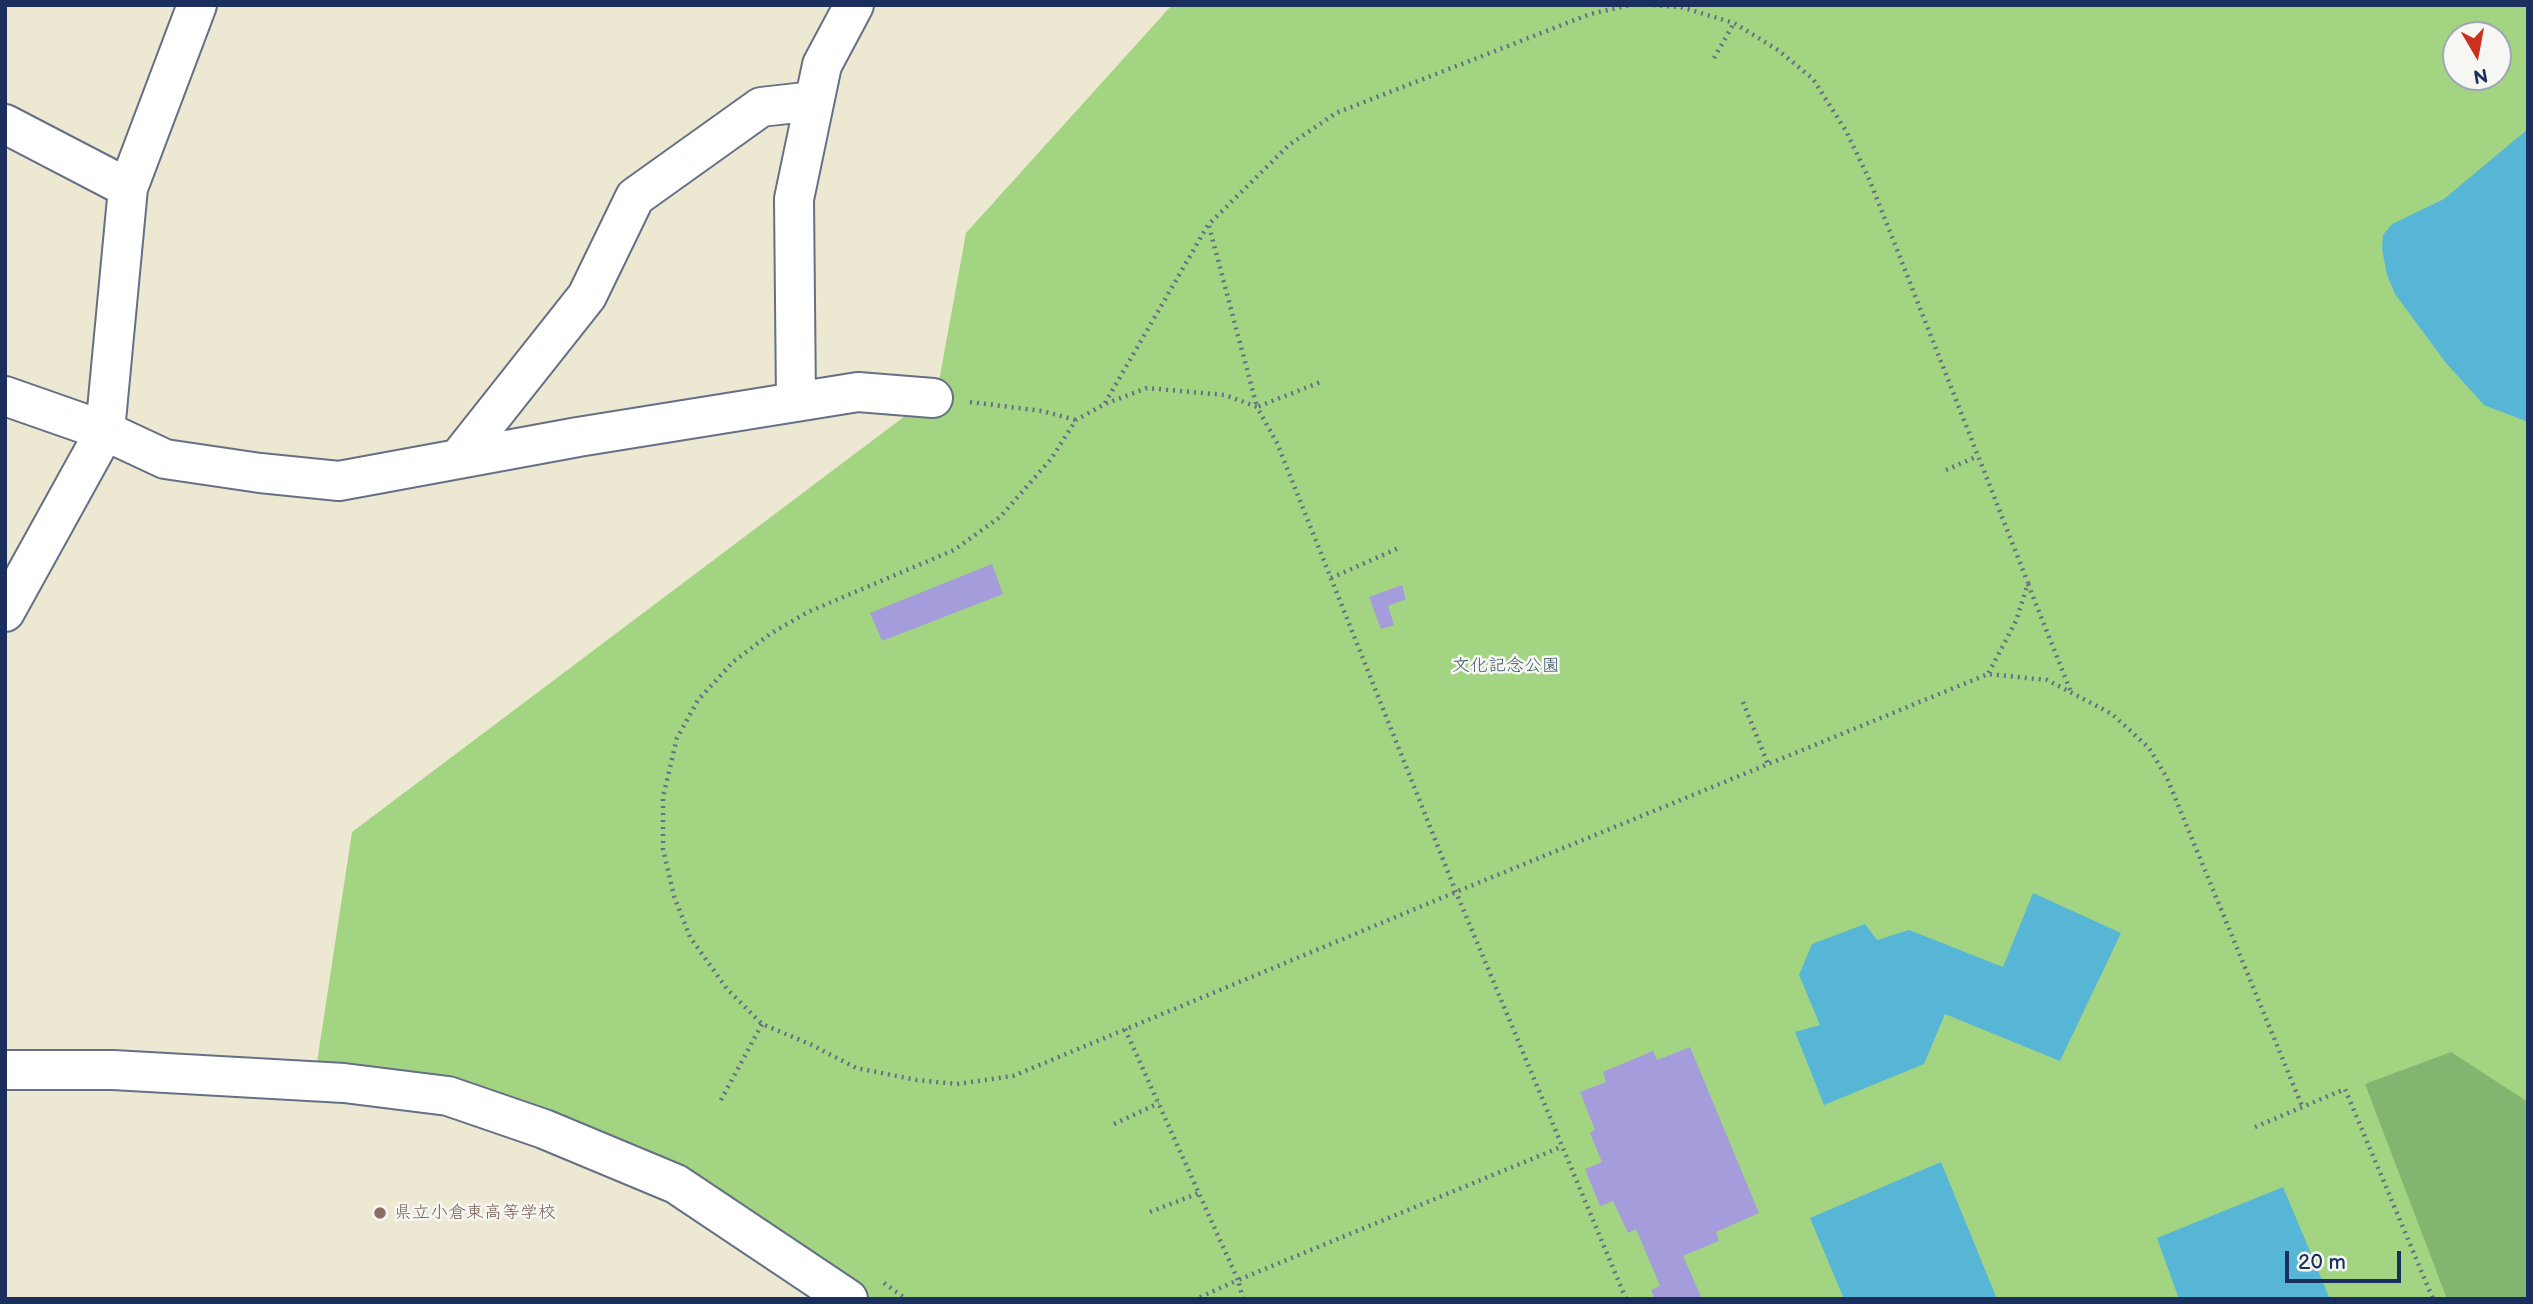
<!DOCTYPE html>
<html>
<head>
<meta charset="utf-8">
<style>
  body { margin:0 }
  #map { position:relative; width:2533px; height:1304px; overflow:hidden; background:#ede8d1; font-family:"Balsamiq Sans",sans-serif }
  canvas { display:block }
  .frame { position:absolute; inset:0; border:7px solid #1b2f5e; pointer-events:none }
  .north { position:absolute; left:2442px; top:21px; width:70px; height:70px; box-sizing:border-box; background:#f6f6f2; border:2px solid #9ea6b7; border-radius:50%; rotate:170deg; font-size:19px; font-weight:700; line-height:28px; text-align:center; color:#1b2f5e }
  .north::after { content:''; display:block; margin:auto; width:24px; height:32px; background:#c8321e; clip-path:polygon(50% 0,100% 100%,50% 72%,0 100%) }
  .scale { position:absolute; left:2285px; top:1251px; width:116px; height:32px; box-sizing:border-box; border:4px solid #1b2f5e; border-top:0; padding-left:9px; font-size:21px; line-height:24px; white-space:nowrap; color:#1b2f5e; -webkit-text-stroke:5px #f6f6f2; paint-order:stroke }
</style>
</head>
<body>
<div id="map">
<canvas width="2533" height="1304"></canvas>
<div class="frame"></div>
<div class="north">N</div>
<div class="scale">20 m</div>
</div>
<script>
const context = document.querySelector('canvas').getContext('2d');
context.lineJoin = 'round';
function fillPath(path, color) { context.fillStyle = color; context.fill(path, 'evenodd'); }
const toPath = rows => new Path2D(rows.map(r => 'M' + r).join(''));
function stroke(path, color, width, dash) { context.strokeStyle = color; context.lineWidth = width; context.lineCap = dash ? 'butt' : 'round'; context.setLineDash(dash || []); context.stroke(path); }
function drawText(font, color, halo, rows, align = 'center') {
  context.font = font + ' "Balsamiq Sans","Klee One",sans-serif'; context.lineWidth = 5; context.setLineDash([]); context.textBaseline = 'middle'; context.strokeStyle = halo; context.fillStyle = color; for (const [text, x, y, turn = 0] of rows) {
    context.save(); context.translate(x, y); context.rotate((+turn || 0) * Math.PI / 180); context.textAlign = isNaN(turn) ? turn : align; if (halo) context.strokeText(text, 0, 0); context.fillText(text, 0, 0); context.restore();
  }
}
const green = toPath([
  [1172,5,2528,5,2528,1299,846,1299,676,1184,448,1096,314,1082,352,832,937,392,966,233],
  [2456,35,2498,35,2498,77,2456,77]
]);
const forest = toPath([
  [2451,1052,2528,1102,2528,1299,2447,1299,2365,1084]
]);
const water = toPath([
  [2528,129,2528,422,2484,405,2446,363,2395,294,2387,275,2382,249,2383,235,2392,224,2444,199],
  [2033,893,2121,933,2060,1061,1945,1014,1924,1064,1824,1105,1795,1032,1820,1025,1799,975,1812,944,1865,924,1877,940,1909,930,2003,967],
  [1941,1162,1997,1299,1844,1299,1810,1218],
  [2283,1187,2330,1299,2179,1299,2157,1238]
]);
const building = toPath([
  [992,564,1003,594,882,641,870,613],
  [1402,585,1406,599,1388,606,1394,625,1381,629,1369,597],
  [1690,1047,1759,1213,1716,1232,1719,1241,1683,1256,1702,1299,1655,1299,1651,1290,1660,1286,1636,1229,1628,1233,1613,1201,1600,1206,1585,1169,1602,1162,1590,1133,1595,1130,1580,1092,1606,1082,1603,1072,1653,1051,1657,1060]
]);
const path = toPath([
  [1653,5,1681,7,1734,23,1778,50,1813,79,1846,131,1870,181,2028,583,2016,621,1988,674],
  [1714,58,1734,23],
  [1209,226,1257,407,1323,381],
  [970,402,1042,411,1076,420],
  [1105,403,1208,225,1289,145,1336,113,1590,14,1630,5],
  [1946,470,1978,456],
  [1331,578,1401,547],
  [2028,584,2071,692],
  [1743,702,1768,764],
  [1125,1029,1238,1280,1196,1299],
  [721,1100,762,1024],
  [1114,1124,1159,1103],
  [2255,1127,2345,1089,2433,1299],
  [1150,1212,1199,1193],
  [884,1283,906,1299],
  [1243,1299,1238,1280,1561,1147],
  [1626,1299,1456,892,1277,443,1257,407,1225,395,1147,388,1105,404,1076,420,1051,459,1000,517,954,550,808,612,770,634,733,662,698,700,677,738,663,797,663,849,674,896,690,937,727,989,762,1024,812,1045,856,1068,917,1080,957,1084,1013,1076,1456,892,1988,674,2047,680,2112,714,2149,748,2167,778,2302,1106]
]);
const minor = toPath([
  [5,124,128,188],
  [5,396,105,431,165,459,260,473,339,481,578,437,858,392,933,398],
  [796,401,794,199,822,65,854,5],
  [458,459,587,296,635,197,761,107,814,101],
  [5,612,105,431,128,188,197,5],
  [5,1070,113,1070,344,1083,448,1096,544,1129,676,1184,848,1299]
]);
const markers = [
  [380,1213,7,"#8d6e63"]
];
const parkNames = [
  ["文化記念公園",1506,666]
];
const educationNames = [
  ["県立小倉東高等学校",394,1213]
];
fillPath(green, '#a3d482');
fillPath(forest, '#82b670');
fillPath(water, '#57b6d6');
fillPath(building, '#a59ddb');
stroke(minor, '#647086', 42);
stroke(path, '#647086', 4.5, [2, 5]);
stroke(minor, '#fff', 38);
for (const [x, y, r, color] of markers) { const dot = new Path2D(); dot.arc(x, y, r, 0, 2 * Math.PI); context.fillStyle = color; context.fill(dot); stroke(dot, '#f6f6f2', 2.5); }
drawText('18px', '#3d5867', '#f6f6f2', parkNames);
drawText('18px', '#785e54', '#f6f6f2', educationNames, 'left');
</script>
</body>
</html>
